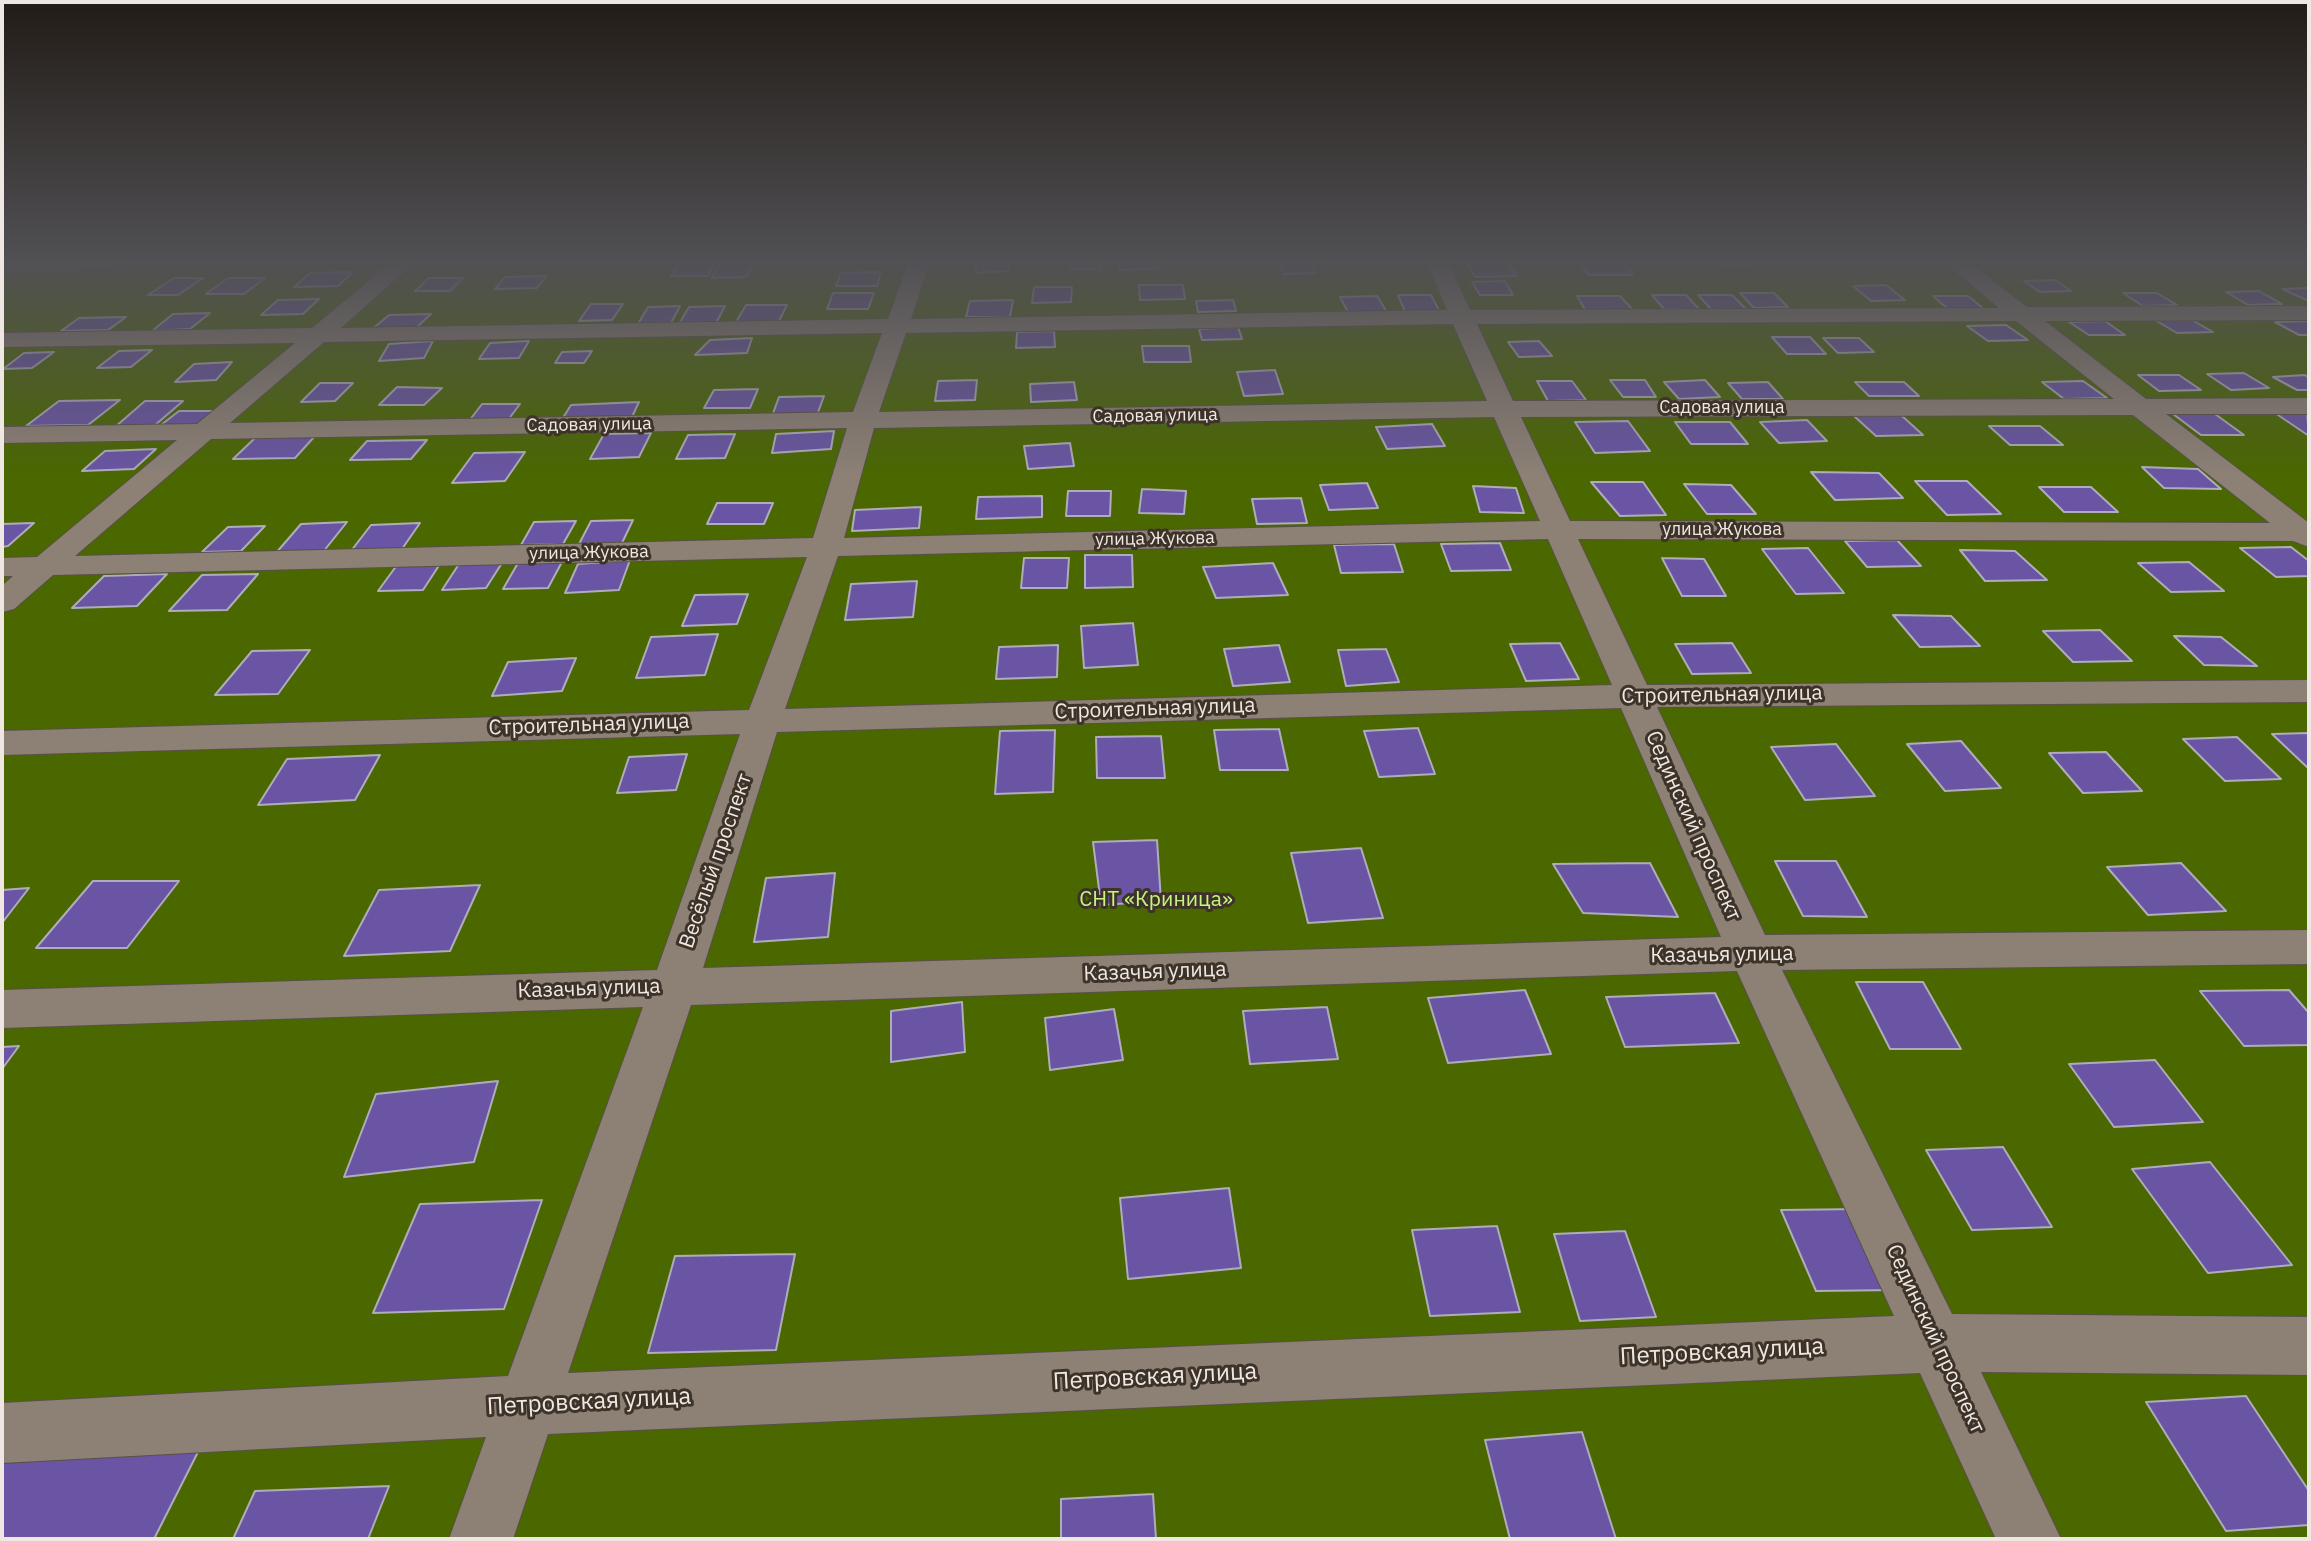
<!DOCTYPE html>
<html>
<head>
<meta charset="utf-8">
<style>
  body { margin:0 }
  #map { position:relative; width:2311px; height:1541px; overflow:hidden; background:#3d3329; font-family:"IBM Plex Sans",sans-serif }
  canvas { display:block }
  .frame { position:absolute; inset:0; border:4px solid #efe8e2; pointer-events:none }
</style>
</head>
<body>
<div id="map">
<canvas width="2311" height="1541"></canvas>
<div class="frame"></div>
</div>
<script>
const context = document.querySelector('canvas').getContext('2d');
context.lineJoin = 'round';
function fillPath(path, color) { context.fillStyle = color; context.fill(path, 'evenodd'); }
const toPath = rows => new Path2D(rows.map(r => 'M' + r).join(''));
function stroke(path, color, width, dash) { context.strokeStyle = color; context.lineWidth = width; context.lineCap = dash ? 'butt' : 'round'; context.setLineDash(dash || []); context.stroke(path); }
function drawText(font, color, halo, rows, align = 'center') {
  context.font = font + ' "IBM Plex Sans",sans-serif'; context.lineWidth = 6; context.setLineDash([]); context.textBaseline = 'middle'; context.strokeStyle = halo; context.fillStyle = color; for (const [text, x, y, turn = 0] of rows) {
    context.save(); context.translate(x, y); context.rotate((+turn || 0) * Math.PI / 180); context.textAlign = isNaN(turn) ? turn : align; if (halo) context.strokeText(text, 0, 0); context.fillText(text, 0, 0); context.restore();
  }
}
const green = toPath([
  [2,260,2309,260,2309,1539,2,1539]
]);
const building = toPath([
  [976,260,1008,260,1009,271,976,273,976,260],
  [1071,260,1101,260,1100,269,1070,269,1071,260],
  [1117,260,1158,260,1160,268,1119,270,1117,260],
  [1188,260,1230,260,1231,264,1189,265,1188,260],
  [1279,260,1310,260,1315,273,1284,274,1279,260],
  [1715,260,1750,260,1756,265,1721,266,1715,260],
  [721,261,755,261,746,277,712,278,721,261],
  [1466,261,1506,261,1517,276,1475,277,1466,261],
  [681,262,716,262,708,276,671,276,681,262],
  [1580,262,1624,262,1633,275,1588,275,1580,262],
  [353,272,338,286,294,287,310,273,353,272],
  [881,272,877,286,836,286,841,273,881,272],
  [547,276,537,288,495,289,505,277,547,276],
  [174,278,203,278,178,295,148,295,174,278],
  [228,278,265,278,244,294,206,294,228,278],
  [429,278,463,278,450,291,415,291,429,278],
  [2055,280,2071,291,2040,292,2024,281,2055,280],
  [1505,281,1513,295,1480,295,1472,282,1505,281],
  [1139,285,1183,285,1185,299,1140,300,1139,285],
  [1886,285,1905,300,1871,301,1853,286,1886,285],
  [1034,287,1072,287,1071,302,1032,303,1034,287],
  [2309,288,2309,301,2282,289,2309,288],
  [2259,291,2282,304,2248,305,2226,292,2259,291],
  [833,293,874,293,868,309,827,309,833,293],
  [1740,293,1774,293,1788,307,1754,308,1740,293],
  [2123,293,2157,293,2177,305,2143,306,2123,293],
  [1398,295,1431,295,1441,314,1406,314,1398,295],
  [1652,295,1686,295,1699,309,1664,309,1652,295],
  [1698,295,1732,295,1746,309,1711,309,1698,295],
  [1377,296,1387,312,1349,314,1340,297,1377,296],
  [1577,296,1620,296,1634,311,1586,311,1577,296],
  [1933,296,1968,296,1984,309,1948,309,1933,296],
  [319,299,303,314,261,315,278,300,319,299],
  [1013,300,1010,317,966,317,970,301,1013,300],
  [1233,300,1236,311,1198,312,1196,301,1233,300],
  [591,304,623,304,612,320,579,321,591,304],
  [746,305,787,305,779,321,736,322,746,305],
  [680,306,671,323,638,324,648,307,680,306],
  [725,306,716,323,679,324,689,307,725,306],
  [210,313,190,329,152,331,173,314,210,313],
  [431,314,416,328,371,330,389,315,431,314],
  [126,317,108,330,61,331,79,318,126,317],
  [2190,319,2213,332,2177,333,2155,320,2190,319],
  [2105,321,2125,335,2089,335,2069,322,2105,321],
  [2309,321,2309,335,2299,335,2275,322,2309,321],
  [2006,325,2028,340,1988,341,1967,326,2006,325],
  [1238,327,1242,339,1202,340,1199,329,1238,327],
  [1054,331,1055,347,1016,348,1017,332,1054,331],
  [1772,337,1810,337,1826,354,1787,354,1772,337],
  [752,338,747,353,695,355,710,340,752,338],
  [1823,338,1859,338,1874,352,1838,353,1823,338],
  [433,341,424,358,379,361,389,344,433,341],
  [529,341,519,358,479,359,490,343,529,341],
  [1539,341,1552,356,1519,357,1508,342,1539,341],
  [1142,346,1189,346,1191,362,1144,362,1142,346],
  [152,350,131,367,97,368,119,351,152,350],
  [592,351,584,363,555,363,562,352,592,351],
  [54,352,32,368,3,369,24,353,54,352],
  [232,362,216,380,175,382,194,364,232,362],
  [1275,370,1283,394,1244,396,1237,372,1275,370],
  [2244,373,2269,388,2231,390,2207,374,2244,373],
  [2138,375,2179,375,2201,390,2159,391,2138,375],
  [2305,375,2309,378,2309,390,2297,390,2273,377,2305,375],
  [977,380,975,400,935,401,938,381,977,380],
  [1610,380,1645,380,1656,397,1623,397,1610,380],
  [1705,380,1720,397,1679,399,1664,382,1705,380],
  [1537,381,1572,381,1586,400,1548,401,1537,381],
  [2083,381,2107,398,2064,399,2042,382,2083,381],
  [1074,382,1077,400,1031,402,1030,384,1074,382],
  [1768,382,1783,399,1742,399,1728,383,1768,382],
  [1855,382,1904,382,1919,396,1869,396,1855,382],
  [320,383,353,383,335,401,301,402,320,383],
  [397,387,442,388,424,405,379,405,397,387],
  [758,389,750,408,704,408,714,390,758,389],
  [824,396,817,415,772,416,779,397,824,396],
  [120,400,88,425,26,426,59,401,120,400],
  [145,401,183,401,154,426,115,427,145,401],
  [639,402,631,419,561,421,571,405,639,402],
  [482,404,520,404,508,420,469,421,482,404],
  [179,411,218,411,201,425,161,425,179,411],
  [2307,412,2309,436,2275,413,2307,412],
  [2173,414,2215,414,2244,435,2201,435,2173,414],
  [1901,415,1923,435,1876,436,1854,416,1901,415],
  [1807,420,1827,441,1779,443,1760,422,1807,420],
  [1628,421,1650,451,1595,453,1575,422,1628,421],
  [1675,422,1730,422,1748,444,1691,444,1675,422],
  [1432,424,1445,446,1387,449,1376,427,1432,424],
  [1989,426,2040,426,2063,445,2010,445,1989,426],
  [834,431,831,449,772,453,776,434,834,431],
  [651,433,639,457,590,459,604,434,651,433],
  [735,434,725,458,676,459,688,435,735,434],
  [315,436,295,458,233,459,255,438,315,436],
  [427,440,411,459,350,460,367,441,427,440],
  [1070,443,1074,466,1028,469,1024,446,1070,443],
  [156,449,134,469,82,471,105,451,156,449],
  [525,452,505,481,452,483,474,453,525,452],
  [2142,467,2198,469,2221,489,2164,488,2142,467],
  [1811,472,1879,473,1903,498,1835,500,1811,472],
  [1915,481,1967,481,2001,514,1947,515,1915,481],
  [1591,482,1643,482,1666,515,1620,516,1591,482],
  [1367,483,1378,508,1329,510,1320,485,1367,483],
  [1684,484,1731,485,1756,514,1707,514,1684,484],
  [1473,486,1516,488,1524,513,1480,512,1473,486],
  [2039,487,2091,487,2118,512,2064,512,2039,487],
  [1142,489,1186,491,1184,514,1139,513,1142,489],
  [1068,491,1111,491,1110,516,1066,516,1068,491],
  [1042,496,1042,517,976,519,978,497,1042,496],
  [1301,498,1307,523,1257,524,1252,499,1301,498],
  [717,503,773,503,764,524,707,524,717,503],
  [921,507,919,528,852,531,855,510,921,507],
  [633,520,622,543,579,544,591,521,633,520],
  [576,521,563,544,521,545,534,522,576,521],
  [347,522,323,552,276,553,301,524,347,522],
  [34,523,8,546,2,547,2,524,34,523],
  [420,523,402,549,351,551,371,525,420,523],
  [265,526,241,551,202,552,228,527,265,526],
  [1897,540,1921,566,1867,567,1845,541,1897,540],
  [1500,543,1511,570,1451,571,1441,544,1500,543],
  [1394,544,1403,572,1341,573,1334,545,1394,544],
  [2291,547,2309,561,2309,576,2276,577,2240,548,2291,547],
  [1808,548,1844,593,1796,594,1762,549,1808,548],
  [1960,550,2015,551,2047,580,1985,581,1960,550],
  [1085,555,1132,555,1133,587,1085,588,1085,555],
  [1024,558,1069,558,1067,588,1021,588,1024,558],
  [1662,558,1704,559,1726,596,1682,596,1662,558],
  [630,560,619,590,565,593,578,564,630,560],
  [562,562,548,588,503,589,518,563,562,562],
  [2189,562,2224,591,2171,592,2138,563,2189,562],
  [502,563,486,588,442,590,459,564,502,563],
  [1273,563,1288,595,1216,598,1203,567,1273,563],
  [440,564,423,590,378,591,397,565,440,564],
  [167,574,137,606,72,608,104,576,167,574],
  [258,574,227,610,169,611,202,575,258,574],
  [917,581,913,617,845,620,851,584,917,581],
  [748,594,737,624,682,626,695,595,748,594],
  [1893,615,1951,616,1980,646,1920,647,1893,615],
  [1133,623,1138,665,1084,668,1081,626,1133,623],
  [2100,630,2132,661,2073,662,2043,631,2100,630],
  [718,634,705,675,636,678,651,637,718,634],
  [2174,636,2221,637,2257,666,2204,665,2174,636],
  [1560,643,1579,679,1526,681,1510,644,1560,643],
  [1732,643,1751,673,1692,674,1675,644,1732,643],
  [1058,645,1057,677,996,679,999,647,1058,645],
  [1279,645,1290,682,1233,686,1224,649,1279,645],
  [1386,649,1399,682,1346,686,1338,650,1386,649],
  [310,650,278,694,215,695,252,651,310,650],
  [576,658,562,691,492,696,508,662,576,658],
  [1418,728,1435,774,1379,777,1364,731,1418,728],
  [1279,729,1288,770,1220,770,1214,730,1279,729],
  [1055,730,1053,792,995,794,1000,731,1055,730],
  [2309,733,2309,769,2272,734,2309,733],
  [1161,736,1165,778,1097,778,1096,737,1161,736],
  [2237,737,2281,779,2225,781,2183,739,2237,737],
  [1961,741,2001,788,1945,791,1907,744,1961,741],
  [1836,744,1875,796,1805,800,1771,747,1836,744],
  [2106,752,2142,791,2083,793,2049,753,2106,752],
  [687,754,676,790,617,793,629,757,687,754],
  [380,755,355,800,258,805,287,759,380,755],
  [1157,840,1161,901,1101,905,1093,842,1157,840],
  [1361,848,1383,918,1308,923,1291,853,1361,848],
  [1775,861,1836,861,1867,917,1803,916,1775,861],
  [1650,863,1678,917,1583,913,1553,864,1650,863],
  [2181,863,2226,911,2148,915,2107,867,2181,863],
  [835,873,828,937,754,942,766,878,835,873],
  [93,881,179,881,127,948,36,948,93,881],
  [480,885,450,951,344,956,379,890,480,885],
  [29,888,2,923,2,890,29,888],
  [1856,982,1923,982,1961,1049,1890,1049,1856,982],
  [1525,990,1551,1054,1448,1063,1428,998,1525,990],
  [2289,990,2309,1013,2309,1045,2244,1046,2200,991,2289,990],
  [1715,993,1739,1043,1625,1047,1606,997,1715,993],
  [962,1002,965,1052,891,1062,891,1011,962,1002],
  [1327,1007,1338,1059,1250,1064,1243,1011,1327,1007],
  [1114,1009,1123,1060,1050,1070,1045,1018,1114,1009],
  [19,1046,2,1069,2,1047,19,1046],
  [2155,1060,2203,1122,2114,1127,2069,1064,2155,1060],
  [498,1081,474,1162,344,1177,376,1094,498,1081],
  [2003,1147,2052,1227,1972,1230,1926,1150,2003,1147],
  [2210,1162,2292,1265,2208,1273,2132,1169,2210,1162],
  [1229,1188,1241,1268,1128,1279,1120,1198,1229,1188],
  [542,1200,504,1309,373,1313,420,1204,542,1200],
  [1861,1209,1898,1290,1816,1291,1781,1210,1861,1209],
  [1497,1226,1520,1312,1430,1316,1412,1230,1497,1226],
  [1625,1231,1656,1317,1580,1321,1554,1234,1625,1231],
  [795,1254,776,1350,648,1353,675,1256,795,1254],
  [2246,1396,2309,1491,2309,1525,2226,1531,2146,1402,2246,1396],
  [1582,1432,1616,1539,1510,1539,1485,1440,1582,1432],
  [199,1450,154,1539,2,1539,2,1462,6,1455,199,1450],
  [389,1486,368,1539,233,1539,255,1491,389,1486],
  [1153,1494,1156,1539,1061,1539,1061,1499,1153,1494]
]);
const street = toPath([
  [2,260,192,260,189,264,182,266,2,270,2,260],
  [394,260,417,260,341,328,888,319,909,260,930,260,911,319,1447,310,1426,260,1447,260,1470,310,1999,308,1942,260,1966,260,2027,307,2309,306,2309,320,2045,321,2146,399,2309,398,2309,414,2166,414,2309,523,2309,547,2293,541,1578,539,1647,685,2309,680,2309,702,1657,707,1765,935,2309,930,2309,964,1782,970,1952,1314,2309,1317,2309,1375,1981,1372,2061,1539,1996,1539,1920,1373,548,1434,513,1539,449,1539,486,1437,2,1463,2,1403,508,1376,643,1007,2,1028,2,990,657,970,740,734,2,755,2,731,749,710,807,557,53,575,14,609,2,612,2,586,13,576,2,576,2,558,37,557,177,440,2,443,2,427,197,424,295,343,2,347,2,333,312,328,394,260],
  [2016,321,2114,399,1513,401,1477,324,2016,321],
  [1453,324,1487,401,879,412,906,333,1453,324],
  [882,333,853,412,230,423,324,342,882,333],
  [2133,415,2270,523,1570,521,1521,417,2133,415],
  [1494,417,1540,521,844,538,874,428,1494,417],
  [847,428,813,538,75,556,211,439,847,428],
  [1548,539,1612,685,785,709,838,556,1548,539],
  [1621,708,1721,937,703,968,777,732,1621,708],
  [1737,971,1894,1316,568,1373,691,1005,1737,971]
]);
const farStreetnames = [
  ["Садовая улица",1722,408],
  ["Садовая улица",1155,416,-1],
  ["Садовая улица",589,425,-1],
  ["улица Жукова",1722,530],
  ["улица Жукова",1155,539,-1],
  ["улица Жукова",589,553,-1]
];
const streetNames = [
  ["Строительная улица",1722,695,-1],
  ["Строительная улица",1155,709,-2],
  ["Строительная улица",589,725,-2],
  ["Сединский проспект",1693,826,66],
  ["Весёлый проспект",716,861,-71],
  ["Казачья улица",1722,955,-1],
  ["Казачья улица",1155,972,-2],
  ["Казачья улица",589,989,-2],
  ["Сединский проспект",1935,1339,65]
];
const parkNames = [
  ["СНТ «Криница»",1156,900]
];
const nearStreetnames = [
  ["Петровская улица",1722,1352,-3],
  ["Петровская улица",1155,1377,-3],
  ["Петровская улица",589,1402,-3]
];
fillPath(green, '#4a6700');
fillPath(building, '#6955a3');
stroke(building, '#afacbc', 2);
stroke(street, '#595047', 2);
fillPath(street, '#8d8176');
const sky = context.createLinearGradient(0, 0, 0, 476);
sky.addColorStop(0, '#221c17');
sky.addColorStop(0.55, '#515054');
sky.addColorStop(1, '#51505400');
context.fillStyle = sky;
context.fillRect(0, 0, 2311, 476);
drawText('18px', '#efe8e2', '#3d3329', farStreetnames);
drawText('21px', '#efe8e2', '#3d3329', streetNames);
drawText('21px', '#c7f480', '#3d3329', parkNames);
drawText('24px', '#efe8e2', '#3d3329', nearStreetnames);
</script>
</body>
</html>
